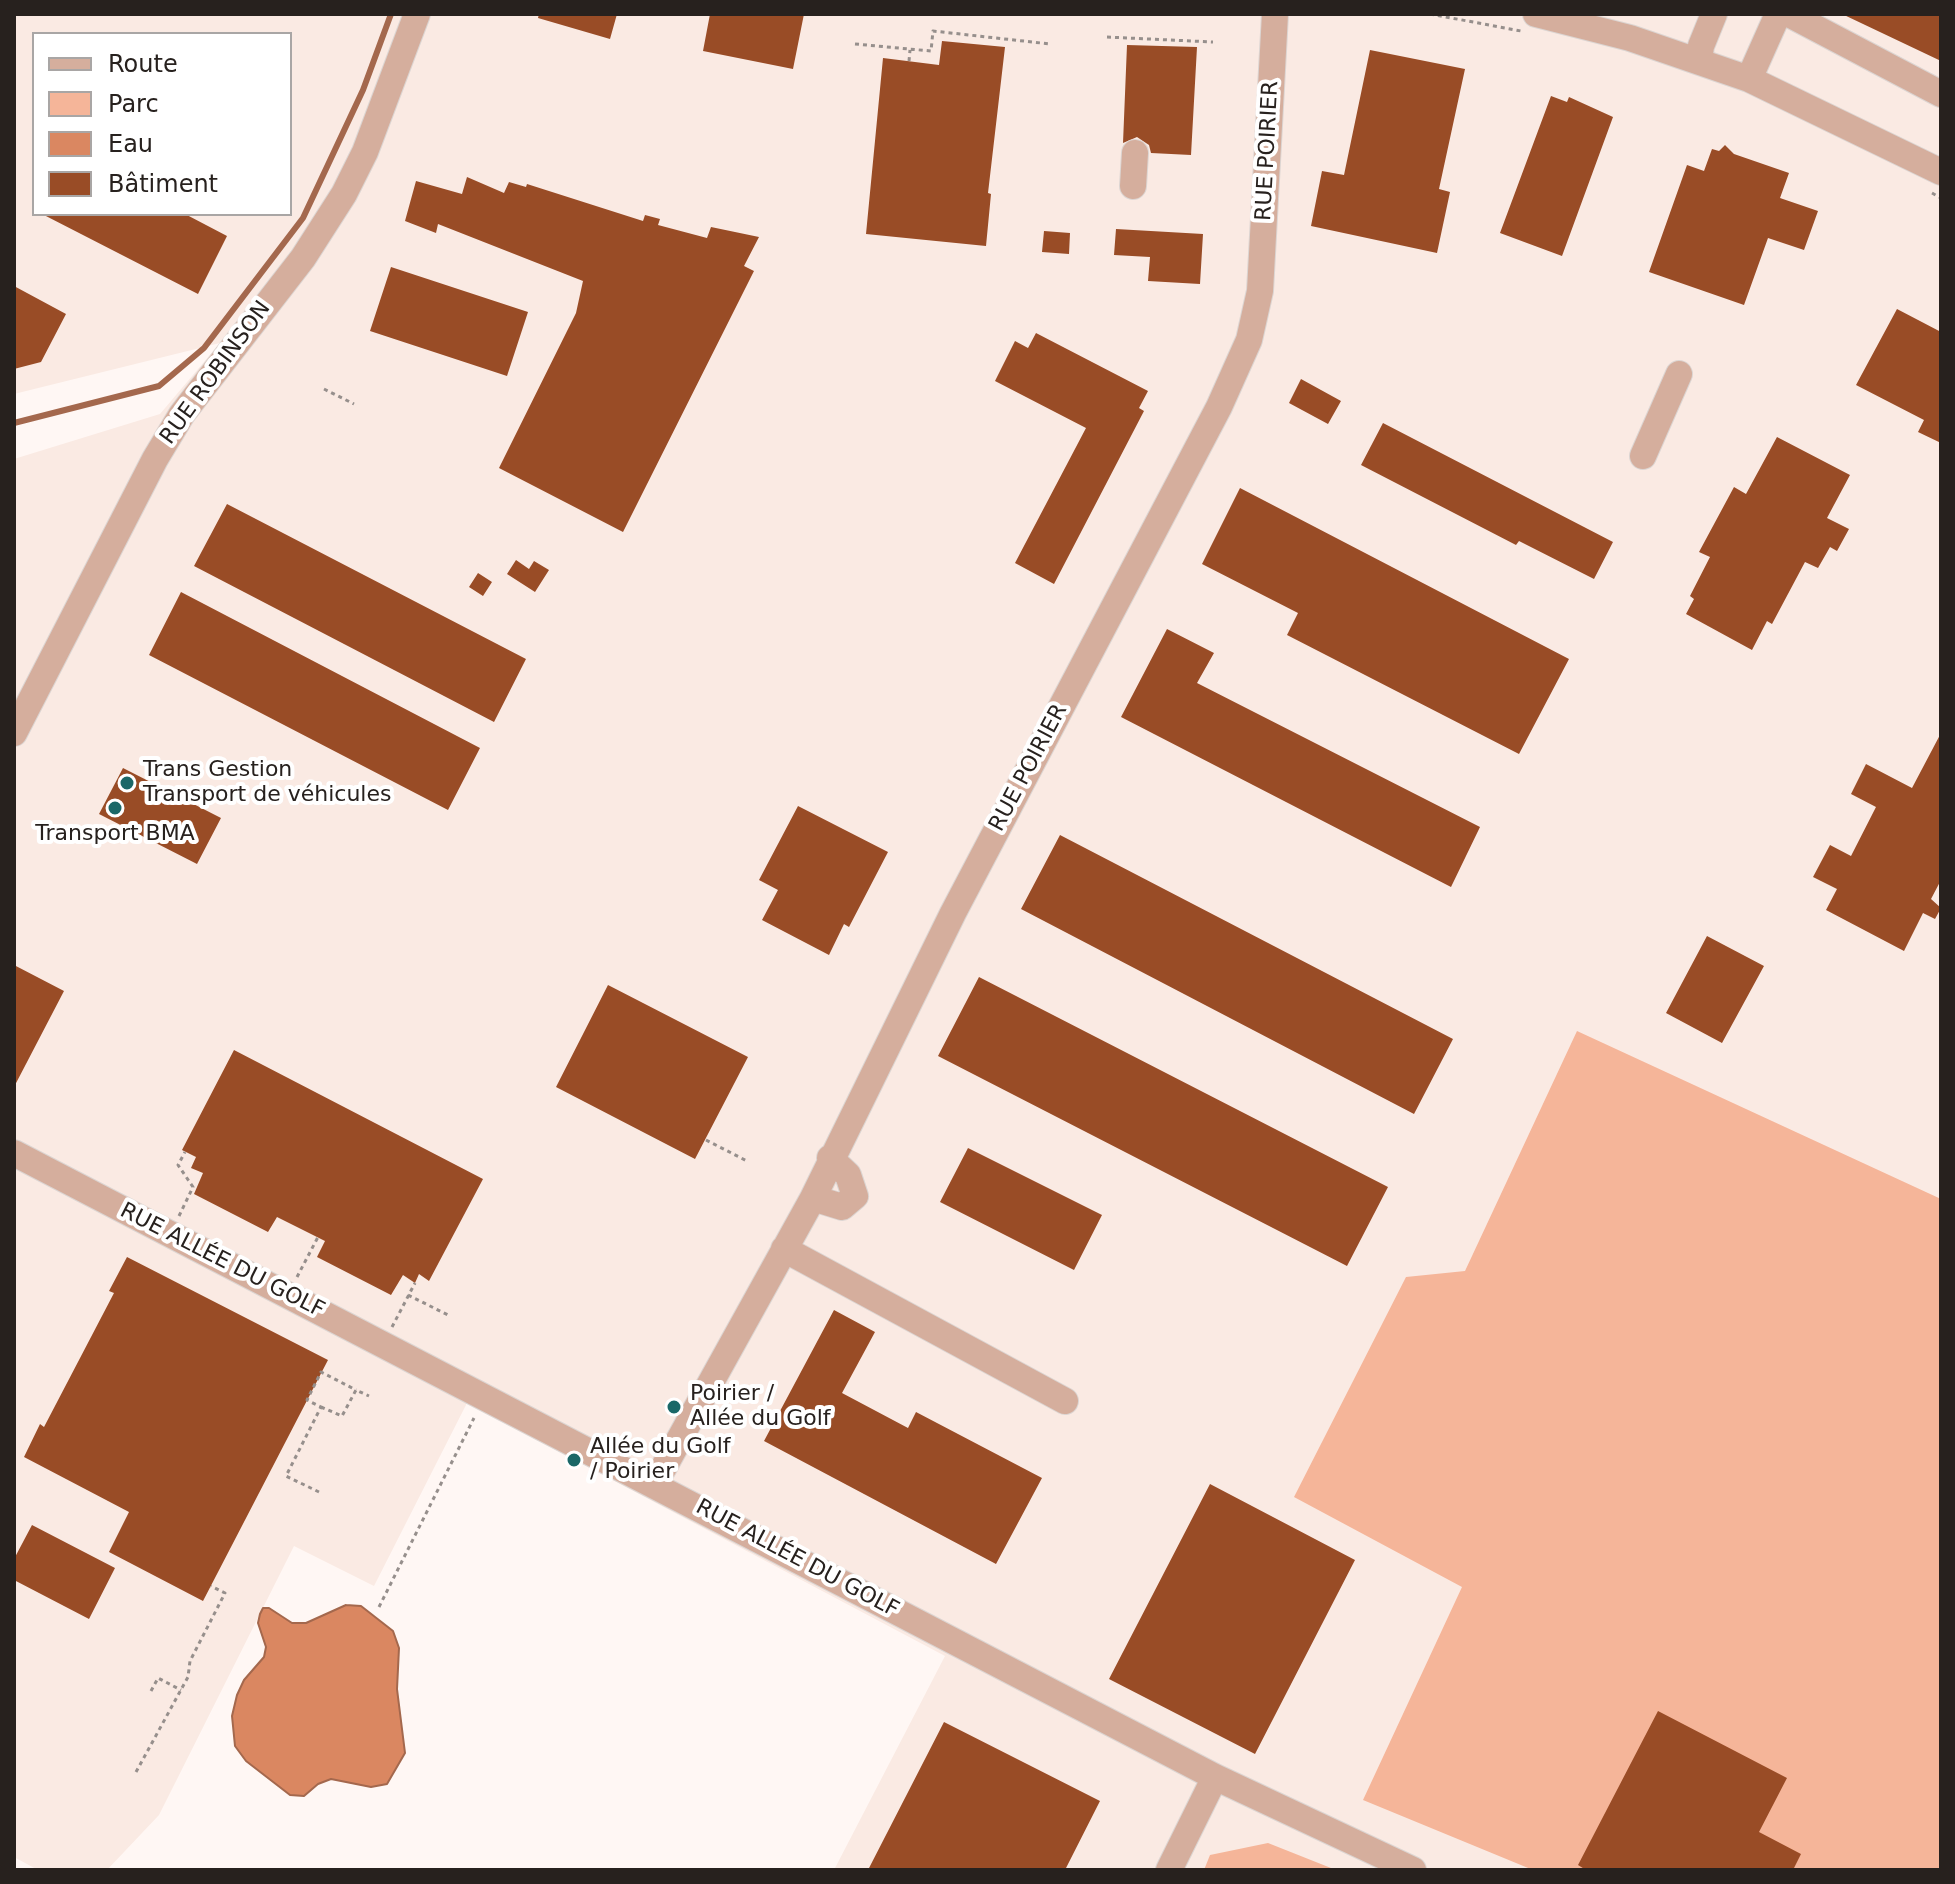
<!DOCTYPE html>
<html>
<head>
<meta charset="utf-8">
<style>
  body { margin:0 }
  #map { position:relative; width:1955px; height:1884px; overflow:hidden; background:#fff7f4; font-family:"DejaVu Sans",sans-serif }
  canvas { display:block }
  .frame { position:absolute; inset:0; border:16px solid #27211e; pointer-events:none }
  .legend { position:absolute; left:32px; top:32px; width:260px; height:184px; box-sizing:border-box; background:#fff; border:2px solid #a9a6a5; margin:0; padding:10px 14px; list-style:none; font-size:24px; color:#27211e }
  .legend li { display:flex; align-items:center; gap:16px; height:40px }
  .legend b { width:40px; border:2px solid #a9a6a5 }
</style>
</head>
<body>
<div id="map">
<canvas width="1955" height="1884"></canvas>
<div class="frame"></div>
<ul class="legend">
<li><b style="height:10px;background:#d5ae9d"></b>Route</li>
<li><b style="height:22px;background:#f5b599"></b>Parc</li>
<li><b style="height:22px;background:#da8761"></b>Eau</li>
<li><b style="height:22px;background:#994c26"></b>Bâtiment</li>
</ul>
</div>
<script>
const context = document.querySelector('canvas').getContext('2d');
context.lineJoin = 'round';
function fillPath(path, color) { context.fillStyle = color; context.fill(path, 'evenodd'); }
const toPath = rows => new Path2D(rows.map(r => 'M' + r).join(''));
function stroke(path, color, width, dash) { context.strokeStyle = color; context.lineWidth = width; context.lineCap = dash ? 'butt' : 'round'; context.setLineDash(dash || []); context.stroke(path); }
function drawText(font, color, halo, rows, align = 'center') {
  context.font = font + ' "DejaVu Sans",sans-serif'; context.lineWidth = 8; context.setLineDash([]); context.textBaseline = 'middle'; context.strokeStyle = halo; context.fillStyle = color; for (const [text, x, y, turn = 0] of rows) {
    context.save(); context.translate(x, y); context.rotate((+turn || 0) * Math.PI / 180); context.textAlign = isNaN(turn) ? turn : align; if (halo) context.strokeText(text, 0, 0); context.fillText(text, 0, 0); context.restore();
  }
}
const built = toPath([
  [14,14,1941,14,1941,1870,834,1870,945,1656,467,1403,374,1586,294,1546,159,1815,107,1870,38,1870,14,1857,14,459,160,414,220,343,14,394],
  [34,34,290,34,290,214,34,214]
]);
const green = toPath([
  [1577,1031,1941,1199,1941,1870,1533,1870,1363,1800,1462,1587,1294,1497,1406,1277,1465,1271],
  [1268,1843,1336,1870,1204,1870,1210,1855]
]);
const water = toPath([
  [346,1605,361,1606,393,1631,399,1648,397,1689,405,1753,387,1784,371,1787,331,1779,318,1784,304,1796,290,1795,246,1761,235,1746,232,1716,237,1695,244,1680,264,1657,266,1647,258,1623,260,1614,263,1608,269,1608,292,1623,306,1623,346,1605]
]);
const stream = toPath([
  [14,423,159,386,204,348,303,218,363,90,391,14]
]);
const building = toPath([
  [539,14,617,14,610,39,538,18],
  [710,14,804,14,793,69,703,51],
  [1842,14,1941,14,1941,61],
  [942,41,1005,47,988,193,991,194,986,246,866,234,883,58,939,65],
  [1127,45,1197,47,1191,155,1151,153,1149,145,1137,137,1123,143],
  [1370,50,1465,69,1439,189,1450,192,1437,253,1311,226,1322,171,1344,175],
  [1551,96,1567,102,1569,97,1613,117,1562,256,1500,233],
  [1725,145,1734,154,1789,173,1780,198,1818,211,1804,250,1768,238,1744,305,1649,272,1687,165,1704,171,1712,149,1719,151],
  [467,177,504,193,509,182,526,187,527,184,643,221,645,215,660,219,658,225,707,238,711,227,759,237,744,266,754,271,623,532,499,468,576,313,583,281,438,224,436,233,405,221,416,181,462,194],
  [42,214,185,214,227,236,198,294],
  [1116,229,1203,234,1200,284,1148,281,1150,257,1114,255],
  [1044,231,1070,233,1069,254,1042,252],
  [391,267,528,312,507,376,370,331],
  [14,286,66,314,41,362,14,369],
  [1897,309,1941,332,1941,443,1918,432,1924,420,1856,385],
  [1036,333,1148,391,1139,408,1144,411,1054,584,1015,563,1086,428,995,381,1015,341,1028,348],
  [1301,379,1341,401,1328,424,1289,403],
  [1383,423,1613,542,1594,579,1519,541,1516,545,1361,465],
  [1777,437,1850,475,1827,518,1849,529,1837,551,1830,547,1818,568,1805,562,1772,624,1767,621,1752,650,1686,614,1694,599,1690,596,1710,557,1699,552,1734,487,1746,494],
  [1240,488,1569,659,1519,754,1287,635,1298,613,1202,564],
  [227,504,526,659,494,722,194,566],
  [516,560,529,569,534,561,549,570,535,592,507,574],
  [478,573,492,582,483,596,469,587],
  [181,592,480,748,448,810,149,655],
  [1167,629,1214,653,1197,683,1480,827,1451,887,1121,717],
  [1941,733,1941,880,1931,899,1941,908,1935,919,1923,913,1904,951,1826,910,1837,889,1813,877,1830,845,1851,856,1876,807,1851,794,1866,764,1912,788],
  [123,768,221,818,197,864,99,814],
  [798,806,888,852,849,927,844,924,829,955,762,920,778,890,759,880],
  [1060,835,1453,1039,1414,1114,1021,909],
  [1707,936,1764,966,1722,1043,1666,1013],
  [14,965,64,991,14,1087],
  [979,977,1388,1187,1347,1266,938,1056],
  [608,985,748,1057,695,1159,556,1087],
  [234,1050,483,1179,429,1281,419,1274,415,1283,403,1275,391,1295,317,1257,325,1241,277,1217,268,1232,194,1194,203,1173,191,1168,196,1157,182,1150],
  [968,1148,1102,1215,1074,1270,940,1202],
  [127,1257,328,1360,203,1601,109,1552,129,1512,24,1457,40,1424,44,1427,114,1293,109,1291],
  [834,1310,875,1332,842,1393,908,1428,916,1412,1042,1478,996,1564,764,1441],
  [1210,1484,1355,1560,1255,1754,1109,1679],
  [32,1525,115,1568,89,1619,14,1580,14,1559],
  [1658,1711,1787,1778,1759,1832,1801,1854,1793,1870,1586,1870,1578,1865],
  [944,1722,1100,1801,1065,1870,868,1870]
]);
const path = toPath([
  [1430,14,1521,31],
  [1107,37,1213,42],
  [855,44,931,51,933,31,1050,44],
  [909,61,910,50],
  [1932,193,1941,198],
  [324,389,354,404],
  [706,1140,747,1161],
  [179,1216,193,1187,178,1165,185,1152],
  [297,1277,318,1237],
  [408,1295,450,1316],
  [392,1327,415,1283],
  [321,1407,342,1416,356,1390,369,1396],
  [319,1492,286,1476,321,1407,307,1400,321,1372,356,1390],
  [379,1607,474,1418],
  [151,1691,158,1678,181,1690],
  [136,1772,188,1677,190,1661,225,1593,211,1586]
]);
const minor = toPath([
  [1536,14,1630,38,1749,79,1941,172],
  [1789,14,1941,94],
  [1699,61,1701,46,1714,14],
  [1749,79,1778,14],
  [1133,186,1135,153],
  [1643,456,1679,374],
  [14,733,155,459,182,414,303,258,344,194,365,152,417,14],
  [14,1153,1215,1777,1413,1870],
  [813,1198,842,1207,855,1196,848,1175,830,1158],
  [784,1249,1065,1401],
  [654,1485,813,1198,953,913,1219,407,1249,340,1260,291,1275,14],
  [1169,1870,1215,1777]
]);
const markers = [
  [127,783,8,"#1a6767"],
  [115,808,8,"#1a6767"],
  [674,1407,8,"#1a6767"],
  [574,1460,8,"#1a6767"]
];
const streetNames = [
  ["RUE POIRIER",1268,151,-87],
  ["RUE ROBINSON",216,373,-54],
  ["RUE POIRIER",1029,768,-62],
  ["RUE ALLÉE DU GOLF",222,1261,27],
  ["RUE ALLÉE DU GOLF",797,1559,28]
];
const poiNames = [
  ["Trans Gestion",143,770],
  ["Transport de véhicules",143,795],
  ["Transport BMA",115,834,"center"],
  ["Poirier /",690,1394],
  ["Allée du Golf",690,1419],
  ["Allée du Golf",590,1447],
  ["/ Poirier",590,1472]
];
fillPath(built, '#faeae3');
fillPath(green, '#f5b599');
fillPath(water, '#da8761');
stroke(water, '#a4684d', 2);
stroke(stream, '#a4684d', 6);
fillPath(building, '#994c26');
stroke(minor, '#dcd5d2', 28);
stroke(path, '#968f8c', 3, [4, 4]);
stroke(minor, '#d5ae9d', 26);
for (const [x, y, r, color] of markers) { const dot = new Path2D(); dot.arc(x, y, r, 0, 2 * Math.PI); context.fillStyle = color; context.fill(dot); stroke(dot, '#fff', 3); }
drawText('22px', '#27211e', '#fff', streetNames);
drawText('22px', '#27211e', '#fff', poiNames, 'left');
</script>
</body>
</html>
